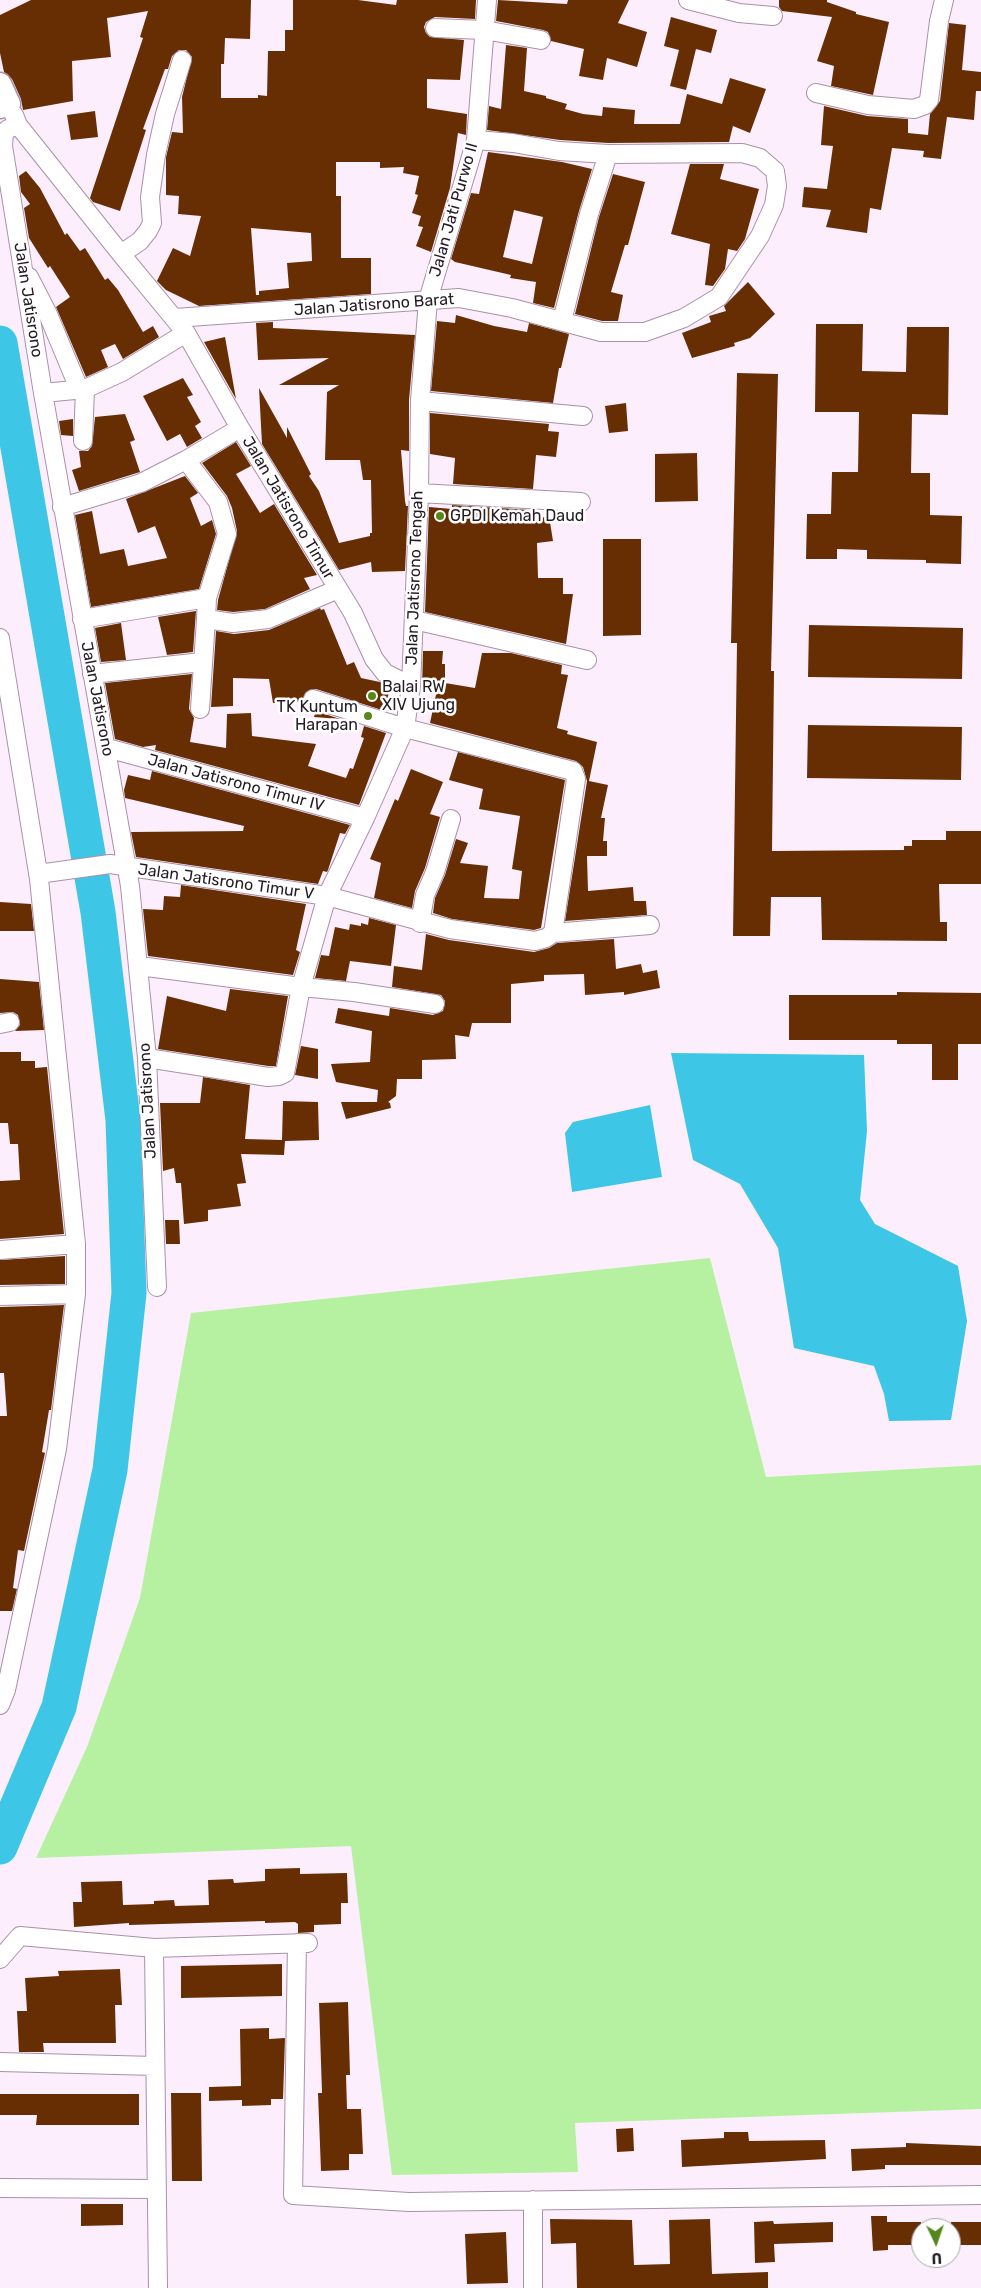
<!DOCTYPE html>
<html>
<head>
<meta charset="utf-8">
<style>
  body { margin:0 }
  #map { position:relative; width:981px; height:2288px; overflow:hidden; background:#fdeefd; font-family:Rubik,sans-serif }
  canvas { display:block }
  .north { position:absolute; left:911px; top:2218px; width:50px; height:50px; box-sizing:border-box; background:#fff; border:1px solid #a7a4a7; border-radius:50%; rotate:177deg; font-size:14px; font-weight:700; line-height:20px; text-align:center; color:#241b24 }
  .north::after { content:''; display:block; margin:auto; width:18px; height:22px; background:#55871c; clip-path:polygon(50% 0,100% 100%,50% 72%,0 100%) }
</style>
</head>
<body>
<div id="map">
<canvas width="981" height="2288"></canvas>
<div class="north">U</div>
</div>
<script>
const context = document.querySelector('canvas').getContext('2d');
context.lineJoin = 'round';
function fillPath(path, color) { context.fillStyle = color; context.fill(path, 'evenodd'); }
const toPath = rows => new Path2D(rows.map(r => 'M' + r).join(''));
function stroke(path, color, width, dash) { context.strokeStyle = color; context.lineWidth = width; context.lineCap = dash ? 'butt' : 'round'; context.setLineDash(dash || []); context.stroke(path); }
function drawText(font, color, halo, rows, align = 'center') {
  context.font = font + ' Rubik,sans-serif'; context.lineWidth = 5; context.setLineDash([]); context.textBaseline = 'middle'; context.strokeStyle = halo; context.fillStyle = color; for (const [text, x, y, turn = 0] of rows) {
    context.save(); context.translate(x, y); context.rotate((+turn || 0) * Math.PI / 180); context.textAlign = isNaN(turn) ? turn : align; if (halo) context.strokeText(text, 0, 0); context.fillText(text, 0, 0); context.restore();
  }
}
const green = toPath([
  [710,1258,766,1477,981,1465,981,2109,575,2123,578,2172,392,2175,351,1846,36,1858,87,1747,140,1598,191,1313]
]);
const water = toPath([
  [671,1053,864,1055,867,1131,860,1200,875,1224,958,1266,967,1321,951,1420,889,1421,884,1394,874,1366,794,1348,778,1248,740,1184,693,1160],
  [650,1105,662,1177,572,1192,565,1133,573,1122]
]);
const river = toPath([
  [0,343,98,912,123,1120,129,1293,110,1470,59,1707,0,1847]
]);
const building = toPath([
  [31,0,251,0,250,39,225,38,224,64,221,64,221,98,258,98,258,95,267,96,268,51,285,51,285,30,293,30,293,0,358,0,396,5,397,0,476,0,475,19,435,17,426,22,424,27,426,33,430,37,464,40,460,80,427,79,427,108,467,114,466,135,458,133,450,188,431,252,416,246,423,227,418,226,421,216,412,213,418,195,415,194,419,176,403,173,404,167,380,168,380,162,336,162,336,196,341,196,341,258,371,258,371,294,199,306,166,290,157,281,173,248,190,256,201,216,178,214,179,196,166,195,166,157,172,132,183,133,182,97,192,57,186,50,179,50,172,56,168,69,165,69,143,129,146,130,120,211,93,202,90,198,143,38,140,37,148,11,107,18,111,57,72,61,73,101,23,110,21,99,12,79,4,72,0,53,0,15],
  [251,228,311,233,312,261,287,263,289,288,259,291,259,295,256,295],
  [498,0,567,4,568,0,629,0,618,23,647,32,637,67,607,58,603,80,579,76,584,49,551,41,548,32,543,30,496,21],
  [779,0,827,0,827,2,856,12,856,14,889,22,873,95,831,86,834,66,817,61,832,17,782,11,779,7],
  [671,17,717,30,711,53,696,49,686,90,670,86,679,50,664,46],
  [949,23,966,25,962,70,981,72,981,91,976,91,974,120,947,117,941,159,923,157,924,151,892,148,881,210,870,208,867,233,826,227,831,210,802,207,804,187,827,189,833,146,821,145,824,106,867,116,908,119,908,133,928,135,930,114,940,101],
  [506,45,527,48,524,91,546,96,546,98,567,104,565,109,583,114,602,116,603,107,635,110,634,124,680,124,687,94,722,104,730,78,766,89,750,133,733,126,729,142,608,143,560,140,487,130,489,106,501,109],
  [95,111,98,137,71,140,67,115],
  [488,152,562,162,592,169,579,211,554,308,533,303,536,282,510,278,511,275,455,262,451,259,471,193,479,194],
  [514,210,543,217,532,264,503,257],
  [690,164,724,164,720,179,759,189,745,239,737,251,728,249,725,269,713,286,705,285,710,244,671,234],
  [26,171,40,188,65,235,67,233,80,251,85,248,105,280,108,278,118,290,143,332,153,326,159,337,123,359,115,344,101,350,108,367,86,377,56,307,70,297,50,266,48,268,29,238,24,208,30,204,21,192,19,176],
  [613,174,645,182,628,245,625,245,611,292,623,295,618,321,602,321,575,314,599,217],
  [748,282,775,314,750,338,734,343,735,346,692,358,682,333,711,322,709,316,726,311,724,306],
  [456,315,494,326,527,332,529,323,569,334,561,368,559,368,553,403,431,391,437,321,455,323],
  [273,322,273,328,415,335,409,400,409,451,401,450,405,501,406,506,408,506,405,571,372,572,371,562,339,570,262,444,259,388,287,438,287,427,311,474,309,476,319,491,339,543,370,536,370,533,372,533,371,480,363,480,360,460,325,460,327,392,339,385,279,385,329,358,258,360,256,323],
  [816,324,863,324,862,371,906,372,907,327,949,327,948,415,912,414,911,473,930,473,930,515,962,516,961,564,926,563,926,560,867,559,867,550,837,549,837,559,806,559,807,514,831,514,832,472,858,472,859,412,815,412],
  [225,337,236,399,204,342],
  [737,373,778,374,771,671,774,671,772,851,904,850,904,846,912,846,912,840,946,840,946,831,981,831,981,884,939,884,940,922,947,922,947,941,822,940,821,897,771,897,770,936,733,936,737,643,731,643],
  [183,378,193,395,187,397,201,422,195,426,202,438,187,447,180,434,167,441,143,396],
  [626,403,628,431,609,433,605,406],
  [430,413,549,424,548,431,559,432,556,457,536,455,533,489,453,484,455,458,430,454],
  [125,414,135,440,130,442,140,472,79,491,72,470,81,467,79,451,88,451,92,446,95,417],
  [73,419,73,436,61,435,59,421],
  [236,442,251,466,236,474,260,513,274,504,317,575,304,578,310,589,265,609,233,612,217,610,218,600,237,531,232,508,227,496,202,463],
  [697,453,698,501,655,502,655,454],
  [185,476,198,493,190,498,201,526,212,520,216,534,199,589,91,607,75,515,92,511,100,554,124,549,128,566,167,558,155,526,138,533,126,499],
  [452,505,530,510,530,514,540,513,541,518,549,516,553,541,537,543,538,578,563,578,563,594,573,594,566,644,425,612,429,507,452,509],
  [603,539,641,539,641,635,603,636],
  [320,608,321,610,324,609,347,665,354,662,361,678,380,682,390,687,385,711,316,689,306,692,303,701,273,703,269,679,233,678,233,706,211,707,216,631,234,634,269,630],
  [196,611,193,652,167,655,158,617],
  [121,623,126,660,101,662,95,628],
  [809,625,963,628,962,679,808,677],
  [423,651,443,651,442,664,445,664,445,683,475,688,482,653,511,653,562,665,561,674,568,675,557,728,568,731,567,734,597,742,589,781,608,785,601,818,605,818,603,841,607,841,607,856,587,856,588,891,633,887,634,901,646,901,647,915,565,921,587,781,583,767,576,761,430,723,437,690,422,688],
  [192,674,189,709,194,718,190,742,226,748,227,714,251,713,252,736,316,744,308,766,346,778,350,768,353,769,364,738,361,737,364,726,386,733,359,805,155,750,156,745,143,747,115,739,105,683],
  [316,711,340,719,314,717],
  [808,725,962,727,961,780,807,778],
  [458,752,565,780,541,928,534,930,452,919,433,913,435,898,445,875,456,839,468,843,460,863,488,866,484,898,519,899,522,871,512,869,520,816,479,809,483,789,449,780],
  [411,769,443,782,430,814,440,817,425,868,415,891,412,908,374,898,381,863,370,859,395,799,398,801],
  [152,771,350,825,345,834,340,833,328,870,327,872,323,871,318,884,136,857,131,832,243,831,244,826,125,798,124,790,128,775,150,780],
  [181,885,306,904,296,950,300,952,293,975,148,956,143,909,163,910,164,896,180,897],
  [0,902,31,904,34,931,0,931],
  [369,918,396,925,391,966,350,961,346,981,315,978,321,955,329,956,335,927,349,930,350,924,361,926,361,923,368,925],
  [426,934,449,940,534,952,549,948,557,943,614,939,616,969,641,964,643,973,657,970,660,988,624,995,624,992,585,995,584,974,544,975,544,981,511,984,511,1023,472,1023,469,1037,455,1035,456,1059,422,1060,422,1079,397,1079,396,1096,388,1102,390,1103,391,1108,346,1119,341,1102,377,1102,378,1090,336,1082,331,1064,370,1062,372,1031,335,1023,338,1008,389,1016,390,1008,433,1015,443,1011,445,1001,441,995,392,987,394,966,422,970],
  [0,979,39,982,44,1030,15,1031,20,1025,18,1015,13,1012,0,1013],
  [230,989,288,996,276,1066,268,1066,158,1049,167,996,226,1011],
  [897,992,981,993,981,1044,958,1044,958,1080,932,1080,932,1044,897,1044,897,1040,789,1040,789,995,897,995],
  [301,1046,318,1049,318,1079,295,1075],
  [0,1052,21,1052,21,1061,35,1061,35,1068,47,1067,64,1234,0,1239,0,1181,20,1180,18,1144,10,1144,8,1123,0,1123],
  [203,1077,250,1085,245,1139,282,1140,283,1101,318,1102,319,1140,285,1141,284,1155,241,1154,246,1183,237,1184,241,1206,208,1210,208,1221,184,1224,181,1183,176,1183,174,1168,163,1171,160,1103,200,1103],
  [165,1220,179,1220,180,1244,166,1244],
  [65,1256,65,1284,0,1285,0,1260],
  [64,1305,51,1410,49,1410,42,1452,45,1453,24,1551,18,1550,13,1588,17,1589,12,1611,0,1611,0,1416,7,1416,4,1373,0,1373,0,1307],
  [300,1868,300,1874,347,1873,348,1903,341,1903,341,1924,314,1925,314,1932,298,1933,298,1924,295,1922,265,1923,265,1921,129,1925,129,1923,74,1927,73,1902,82,1902,81,1882,122,1881,123,1905,154,1904,154,1901,174,1900,175,1906,209,1905,208,1880,233,1879,234,1883,265,1881,265,1869],
  [282,1964,282,1996,181,1998,181,1966],
  [120,1969,122,2005,115,2005,116,2043,43,2043,44,2052,19,2052,17,2011,27,2011,25,1978,59,1976,58,1971],
  [348,2002,350,2075,346,2075,347,2109,361,2109,363,2154,349,2154,349,2170,321,2171,318,2093,322,2093,319,2003],
  [269,2028,269,2039,285,2038,283,2099,271,2099,271,2105,242,2106,242,2100,209,2101,209,2087,241,2086,240,2029],
  [171,2093,201,2093,202,2181,172,2181],
  [0,2094,139,2094,139,2125,36,2125,37,2115,0,2115],
  [633,2128,634,2151,617,2152,616,2129],
  [724,2132,748,2132,749,2141,825,2140,826,2159,682,2167,681,2140,724,2138],
  [906,2143,981,2146,981,2165,885,2165,885,2169,852,2171,851,2149,906,2147],
  [81,2204,123,2204,123,2225,81,2226],
  [871,2216,887,2216,887,2222,921,2222,921,2245,888,2245,888,2250,873,2251],
  [550,2219,632,2220,634,2265,670,2264,669,2220,710,2219,712,2274,768,2272,768,2288,577,2288,576,2243,551,2244],
  [773,2221,774,2224,833,2222,833,2242,774,2244,775,2262,755,2263,754,2222],
  [951,2222,981,2222,981,2245,951,2245],
  [506,2232,508,2283,467,2284,465,2234]
]);
const minor = toPath([
  [688,0,739,13,773,16],
  [435,28,484,30,541,40],
  [816,93,868,105,914,109,925,105,929,100,939,21,944,0],
  [14,115,18,125,121,254,186,333,240,428,353,613,374,659,385,673,411,686],
  [18,125,8,129,4,133,3,146,43,393,130,886,147,1058,157,1287],
  [476,140,513,143,559,151,608,154],
  [121,254,140,241,148,231,152,223,150,197,156,155,165,114,182,60],
  [29,277,47,312,80,391],
  [175,318,459,298,512,308,601,332,645,332,684,318,719,297,760,236,774,205,777,186,775,171,760,158,742,153,608,154,589,214,562,321],
  [43,393,85,389,122,372,186,333],
  [420,401,583,416],
  [83,441,85,389],
  [186,460,218,502,227,534,207,598,206,619,233,623,268,619,338,589],
  [419,493,581,502],
  [62,507,141,483,186,460,240,428],
  [82,619,207,598],
  [414,620,587,660],
  [0,638,39,879,76,1244,76,1294,57,1449,6,1690,0,1705],
  [92,674,202,662],
  [200,709,206,619],
  [107,748,365,818],
  [38,874,110,864,327,896,450,929,535,941,546,938,553,933,576,779,573,771,405,728,313,699],
  [420,923,425,895,435,872,451,819],
  [553,933,650,925],
  [139,966,301,987,354,992,435,1004],
  [0,1024,10,1022],
  [147,1058,268,1077,279,1076,285,1073,301,987,327,896,365,818,405,728,411,686,419,493,420,401,428,300,476,140,487,0],
  [0,1250,76,1244],
  [0,1296,76,1294],
  [297,1943,293,2195,409,2202,981,2195],
  [154,1948,158,2288],
  [0,1959,20,1936,154,1948,308,1943],
  [0,2062,155,2066],
  [0,2188,156,2189],
  [533,2200,533,2288]
]);
const tertiary = toPath([
  [0,84,9,104,0,107]
]);
const markers = [
  [440,516,5,"#55871c"],
  [372,696,5,"#55871c"],
  [368,716,5,"#55871c"]
];
const streetNames = [
  ["Jalan Jati Purwo II",454,210,-74],
  ["Jalan Jatisrono",28,300,81],
  ["Jalan Jatisrono Barat",374,305,-4],
  ["Jalan Jatisrono Timur",288,508,59],
  ["Jalan Jatisrono Tengah",415,578,-88],
  ["Jalan Jatisrono",97,699,79],
  ["Jalan Jatisrono Timur IV",236,783,15],
  ["Jalan Jatisrono Timur V",226,882,8],
  ["Jalan Jatisrono",148,1101,-93]
];
const poiNames = [
  ["GPDI Kemah Daud",450,516],
  ["Balai RW",382,687],
  ["XIV Ujung",382,705],
  ["TK Kuntum",358,707,"right"],
  ["Harapan",358,725,"right"]
];
fillPath(green, '#b6f1a1');
fillPath(water, '#3dc6e6');
stroke(river, '#3dc6e6', 35);
fillPath(building, '#682e03');
stroke(minor, '#a891a8', 20);
stroke(tertiary, '#a891a8', 25);
stroke(minor, '#fff', 18);
stroke(tertiary, '#fff', 22);
for (const [x, y, r, color] of markers) { const dot = new Path2D(); dot.arc(x, y, r, 0, 2 * Math.PI); context.fillStyle = color; context.fill(dot); stroke(dot, '#fff', 2); }
drawText('16px', '#241b24', '#fff', streetNames);
drawText('16px', '#241b24', '#fff', poiNames, 'left');
</script>
</body>
</html>
